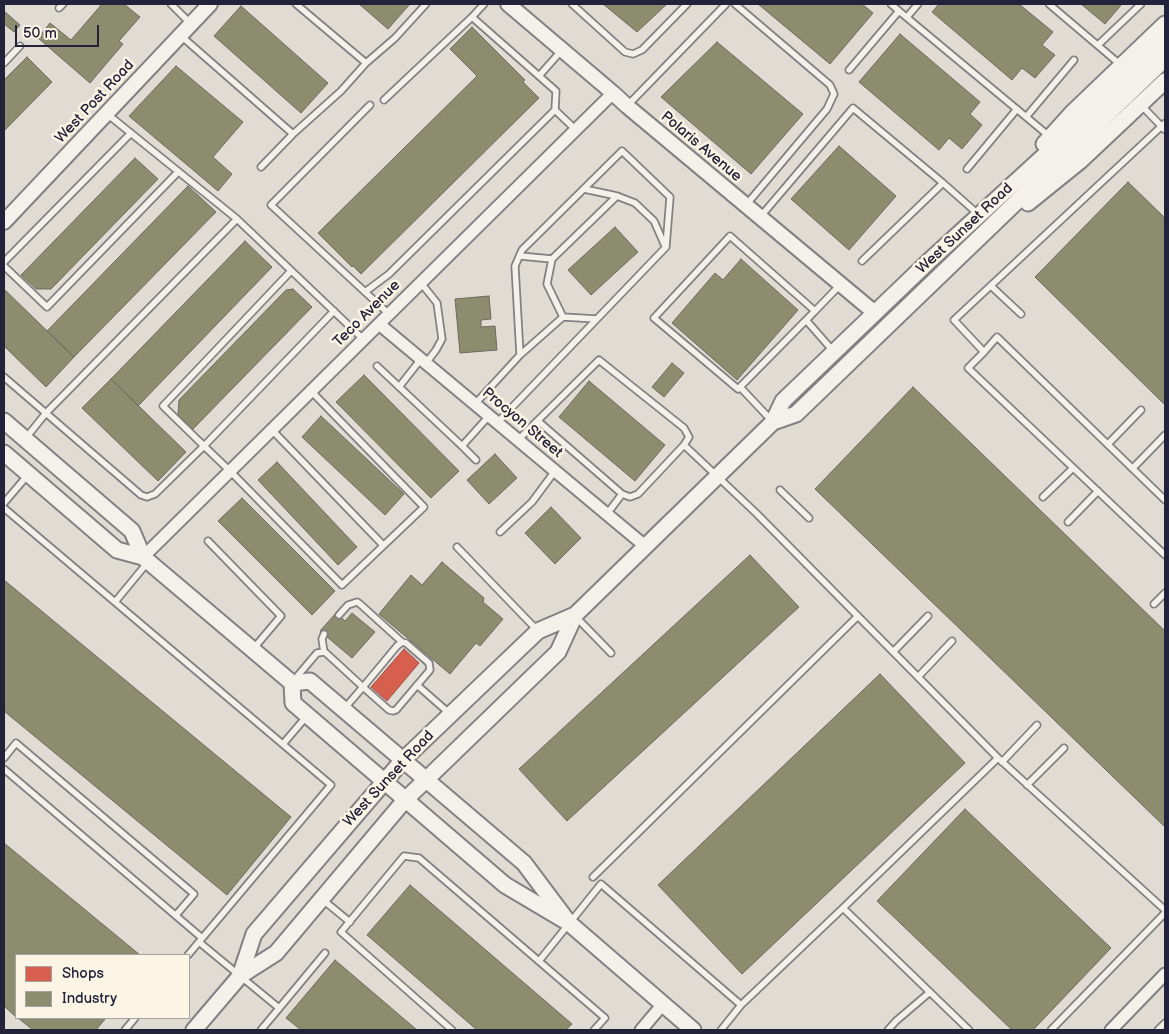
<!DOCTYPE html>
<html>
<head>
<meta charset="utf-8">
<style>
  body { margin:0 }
  #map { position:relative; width:1169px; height:1034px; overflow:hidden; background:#eeebe3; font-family:"Balsamiq Sans",sans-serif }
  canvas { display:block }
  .frame { position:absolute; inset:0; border:5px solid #22223b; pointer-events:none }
  .legend { position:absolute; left:15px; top:954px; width:175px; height:65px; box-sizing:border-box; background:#fcf5e5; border:1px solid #a5a1a1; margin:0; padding:6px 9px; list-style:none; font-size:15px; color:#22223b }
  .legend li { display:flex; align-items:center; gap:10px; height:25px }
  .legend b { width:25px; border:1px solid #a5a1a1 }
  .scale { position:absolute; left:15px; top:25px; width:84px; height:22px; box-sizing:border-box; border:2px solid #22223b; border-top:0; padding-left:6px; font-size:15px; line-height:18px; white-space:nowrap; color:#22223b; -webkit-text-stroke:4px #fcf5e5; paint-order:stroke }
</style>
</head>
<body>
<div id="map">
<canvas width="1169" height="1034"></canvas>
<div class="frame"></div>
<ul class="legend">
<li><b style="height:14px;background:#d6604d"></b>Shops</li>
<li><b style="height:14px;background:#8c8c6e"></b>Industry</li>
</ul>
<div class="scale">50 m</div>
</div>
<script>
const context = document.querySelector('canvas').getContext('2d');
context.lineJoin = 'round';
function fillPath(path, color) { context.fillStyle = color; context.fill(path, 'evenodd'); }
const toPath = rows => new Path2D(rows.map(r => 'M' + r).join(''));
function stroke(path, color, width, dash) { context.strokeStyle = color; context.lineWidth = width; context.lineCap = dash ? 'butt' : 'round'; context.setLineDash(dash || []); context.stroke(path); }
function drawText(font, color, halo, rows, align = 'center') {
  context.font = font + ' "Balsamiq Sans",sans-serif'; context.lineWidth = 5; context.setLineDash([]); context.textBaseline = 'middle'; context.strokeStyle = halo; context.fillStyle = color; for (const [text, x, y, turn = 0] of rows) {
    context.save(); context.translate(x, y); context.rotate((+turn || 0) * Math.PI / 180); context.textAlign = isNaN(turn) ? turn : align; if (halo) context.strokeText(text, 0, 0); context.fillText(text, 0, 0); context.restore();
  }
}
const built = toPath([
  [4,4,1165,4,1165,1030,4,1030],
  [16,955,189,955,189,1018,16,1018]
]);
const shops = toPath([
  [404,649,419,663,387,701,371,687,404,649]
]);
const industry = toPath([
  [102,4,124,4,140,17,119,41,123,44,90,83,38,38,50,23,71,40,102,4],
  [359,4,410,4,388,29,359,4],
  [603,4,667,4,637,32,603,4],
  [758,4,862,4,873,13,830,64,758,4],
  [939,4,1019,4,1053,32,1042,45,1055,55,1035,78,1022,68,1012,80,932,12,939,4],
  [1081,4,1122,4,1105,24,1081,4],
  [241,6,328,83,301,113,214,36,241,6],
  [4,11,20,25,14,32,4,24,4,11],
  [472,27,525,80,523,82,539,98,361,274,353,266,352,267,318,233,477,76,450,49,472,27],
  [900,34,980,102,970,114,982,125,962,149,949,138,939,150,859,82,900,34],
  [717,42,803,114,751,174,661,97,717,42],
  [27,57,52,82,4,131,4,80,27,57],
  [176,66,243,122,213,157,232,174,218,191,129,116,176,66],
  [839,146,896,196,849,250,791,199,839,146],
  [135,158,158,179,51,289,36,289,21,275,135,158],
  [1128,182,1165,218,1165,405,1035,277,1128,182],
  [188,186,216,212,74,357,47,331,188,186],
  [615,227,638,252,591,295,568,270,615,227],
  [245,241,272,267,138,406,111,379,245,241],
  [741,259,798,310,737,380,672,323,715,273,723,280,741,259],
  [4,289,74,357,46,387,4,346,4,289],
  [293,289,312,307,193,429,178,415,179,400,286,290,293,289],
  [489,296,491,319,481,320,481,327,495,326,497,350,460,353,455,299,489,296],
  [672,363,684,373,664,397,652,387,672,363],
  [364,375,459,471,431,498,336,402,364,375],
  [111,379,186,452,158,481,82,408,111,379],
  [589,381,665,445,635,481,559,417,589,381],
  [913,387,1165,631,1165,827,815,489,913,387],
  [321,416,404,494,385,515,302,437,321,416],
  [495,454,517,478,489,504,467,480,495,454],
  [277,462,357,547,338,565,258,480,277,462],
  [242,498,335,591,312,615,218,521,242,498],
  [551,507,581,538,555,564,525,533,551,507],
  [750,555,799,607,567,821,519,769,750,555],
  [442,562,484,598,483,602,503,619,480,646,476,643,450,674,379,614,411,575,422,585,442,562],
  [4,580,291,817,227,895,4,711,4,580],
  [336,613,345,621,352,613,375,632,352,658,320,631,336,613],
  [880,674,965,763,742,974,658,885,880,674],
  [965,809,1111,948,1033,1030,1012,1030,877,901,965,809],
  [4,843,140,955,16,955,16,1017,4,1006,4,843],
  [410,885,572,1024,566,1030,477,1030,367,935,410,885],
  [335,960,417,1030,301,1030,286,1018,335,960],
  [18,1018,106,1018,96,1030,33,1030,18,1018]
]);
const service = toPath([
  [171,4,191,24],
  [484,4,472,17,556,91,555,110],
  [572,4,625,52,633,54,642,50,687,4],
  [735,4,830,85,834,94,827,109,746,205],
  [891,4,899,11],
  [1049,4,1122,66],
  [59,8,63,4],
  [907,17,918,4],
  [180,35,293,134,261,167],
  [1098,45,1141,4],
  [4,63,20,46],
  [366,63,395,38,426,4],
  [849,70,899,11,1049,136],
  [539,76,562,50],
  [384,100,472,17],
  [370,105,271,205,389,314],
  [1141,105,1165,130],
  [627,106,726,4],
  [106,113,237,219,363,339],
  [1026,117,1074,60],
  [1165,123,954,320,984,352,968,368,1165,555],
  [293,134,341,91,366,63,296,4],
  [967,169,1017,109],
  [584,189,617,196],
  [761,216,853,108,943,183,978,214],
  [520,256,552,259],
  [862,261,943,183],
  [4,262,131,133],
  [4,266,47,307,178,172],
  [291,271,163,406,204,446,334,311],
  [421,283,437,303,442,339,436,350,426,363],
  [991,286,1021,314],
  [365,292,389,274,555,110,576,130],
  [815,311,738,389,654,318,730,236,815,311,841,284],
  [563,317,547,284,552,259,617,196,635,203,654,221,665,246],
  [806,320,834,352],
  [984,352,997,337,1165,500],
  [377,366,462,446,489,416],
  [4,377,141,495,147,497,155,494,204,446,230,471,342,585,424,507,311,391],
  [399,387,421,359],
  [740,387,772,421],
  [475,404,520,355,563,317,597,319],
  [538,421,622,494],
  [497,423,666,247,670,197,622,151,522,250,515,266,520,355],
  [272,430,383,545],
  [25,439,46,413,237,219],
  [518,440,599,360,684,428,689,437,684,445,638,494,630,497,622,494,607,514],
  [1108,444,1141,410],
  [684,445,756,513,998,758],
  [462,446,476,460],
  [1133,468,1165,435],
  [780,490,809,518],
  [1043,497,1073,468],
  [4,503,27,476],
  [4,508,331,785,188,955],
  [1068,522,1098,491],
  [500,532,532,502,555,471],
  [208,541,281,616,254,648],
  [457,547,538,631],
  [115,602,148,562],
  [1154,604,1165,593],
  [339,615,348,605,357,602,360,604,402,642],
  [576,617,611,653],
  [324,652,322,639,324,634],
  [893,652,928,616],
  [918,677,952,641],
  [295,679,317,653,324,652,326,653,363,687,389,710,393,711,396,710,430,670,429,663,406,643,402,642,397,646,363,687,344,709],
  [417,685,449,713],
  [283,744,306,717],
  [4,758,16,743,194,894,176,915],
  [1002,762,1037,725],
  [4,769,202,938],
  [1027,785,1064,748],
  [593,877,858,616],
  [322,899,350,922],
  [843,908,998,758,1165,910],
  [199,942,279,1008],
  [539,961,601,884,741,1005],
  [125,1030,135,1018],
  [261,1030,325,953],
  [452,1030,341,932,404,856,419,858,605,1018,594,1030],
  [721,1030,741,1005,843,908,969,1030],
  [888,1030,896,1021,930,992],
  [1051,1030,1165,913],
  [1158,1030,1165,1023]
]);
const minor = toPath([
  [379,324,645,546],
  [143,557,613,93],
  [641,1030,663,1004],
  [1111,1030,1165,974]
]);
const tertiary = toPath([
  [508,4,613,93,627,106,875,313],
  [4,222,210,4]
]);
const secondary = toPath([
  [1044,144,1072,113,1165,24],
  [1028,203,1080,161,1165,81],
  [4,421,132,531,143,557],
  [773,422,796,414,1165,59],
  [4,453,117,550,143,557,292,683,310,681,524,863,569,923],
  [292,683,293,703,307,715,505,885,569,923,693,1030],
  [240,976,254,934,403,760,538,631,575,615],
  [194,1030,240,976,276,953,405,800,558,652,575,615,773,422,783,401,928,262,1081,122,1165,42]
]);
const streetNames = [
  ["West Post Road",95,102,-47],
  ["Polaris Avenue",701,147,40],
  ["West Sunset Road",965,229,-43],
  ["Teco Avenue",367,314,-45],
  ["Procyon Street",522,423,40],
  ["West Sunset Road",389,779,-47]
];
fillPath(built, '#e0dcd4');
fillPath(shops, '#d6604d');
stroke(shops, '#a04d48', 1);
fillPath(industry, '#8c8c6e');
stroke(industry, '#6c6c5f', 1);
stroke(service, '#828182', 9);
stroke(minor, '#828182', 15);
stroke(tertiary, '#828182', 18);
stroke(secondary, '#828182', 19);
stroke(service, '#f4f1eb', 5.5);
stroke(minor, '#f4f1eb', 11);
stroke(tertiary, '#f4f1eb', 14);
stroke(secondary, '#f4f1eb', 15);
drawText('15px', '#22223b', '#fcf5e5', streetNames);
</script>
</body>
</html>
